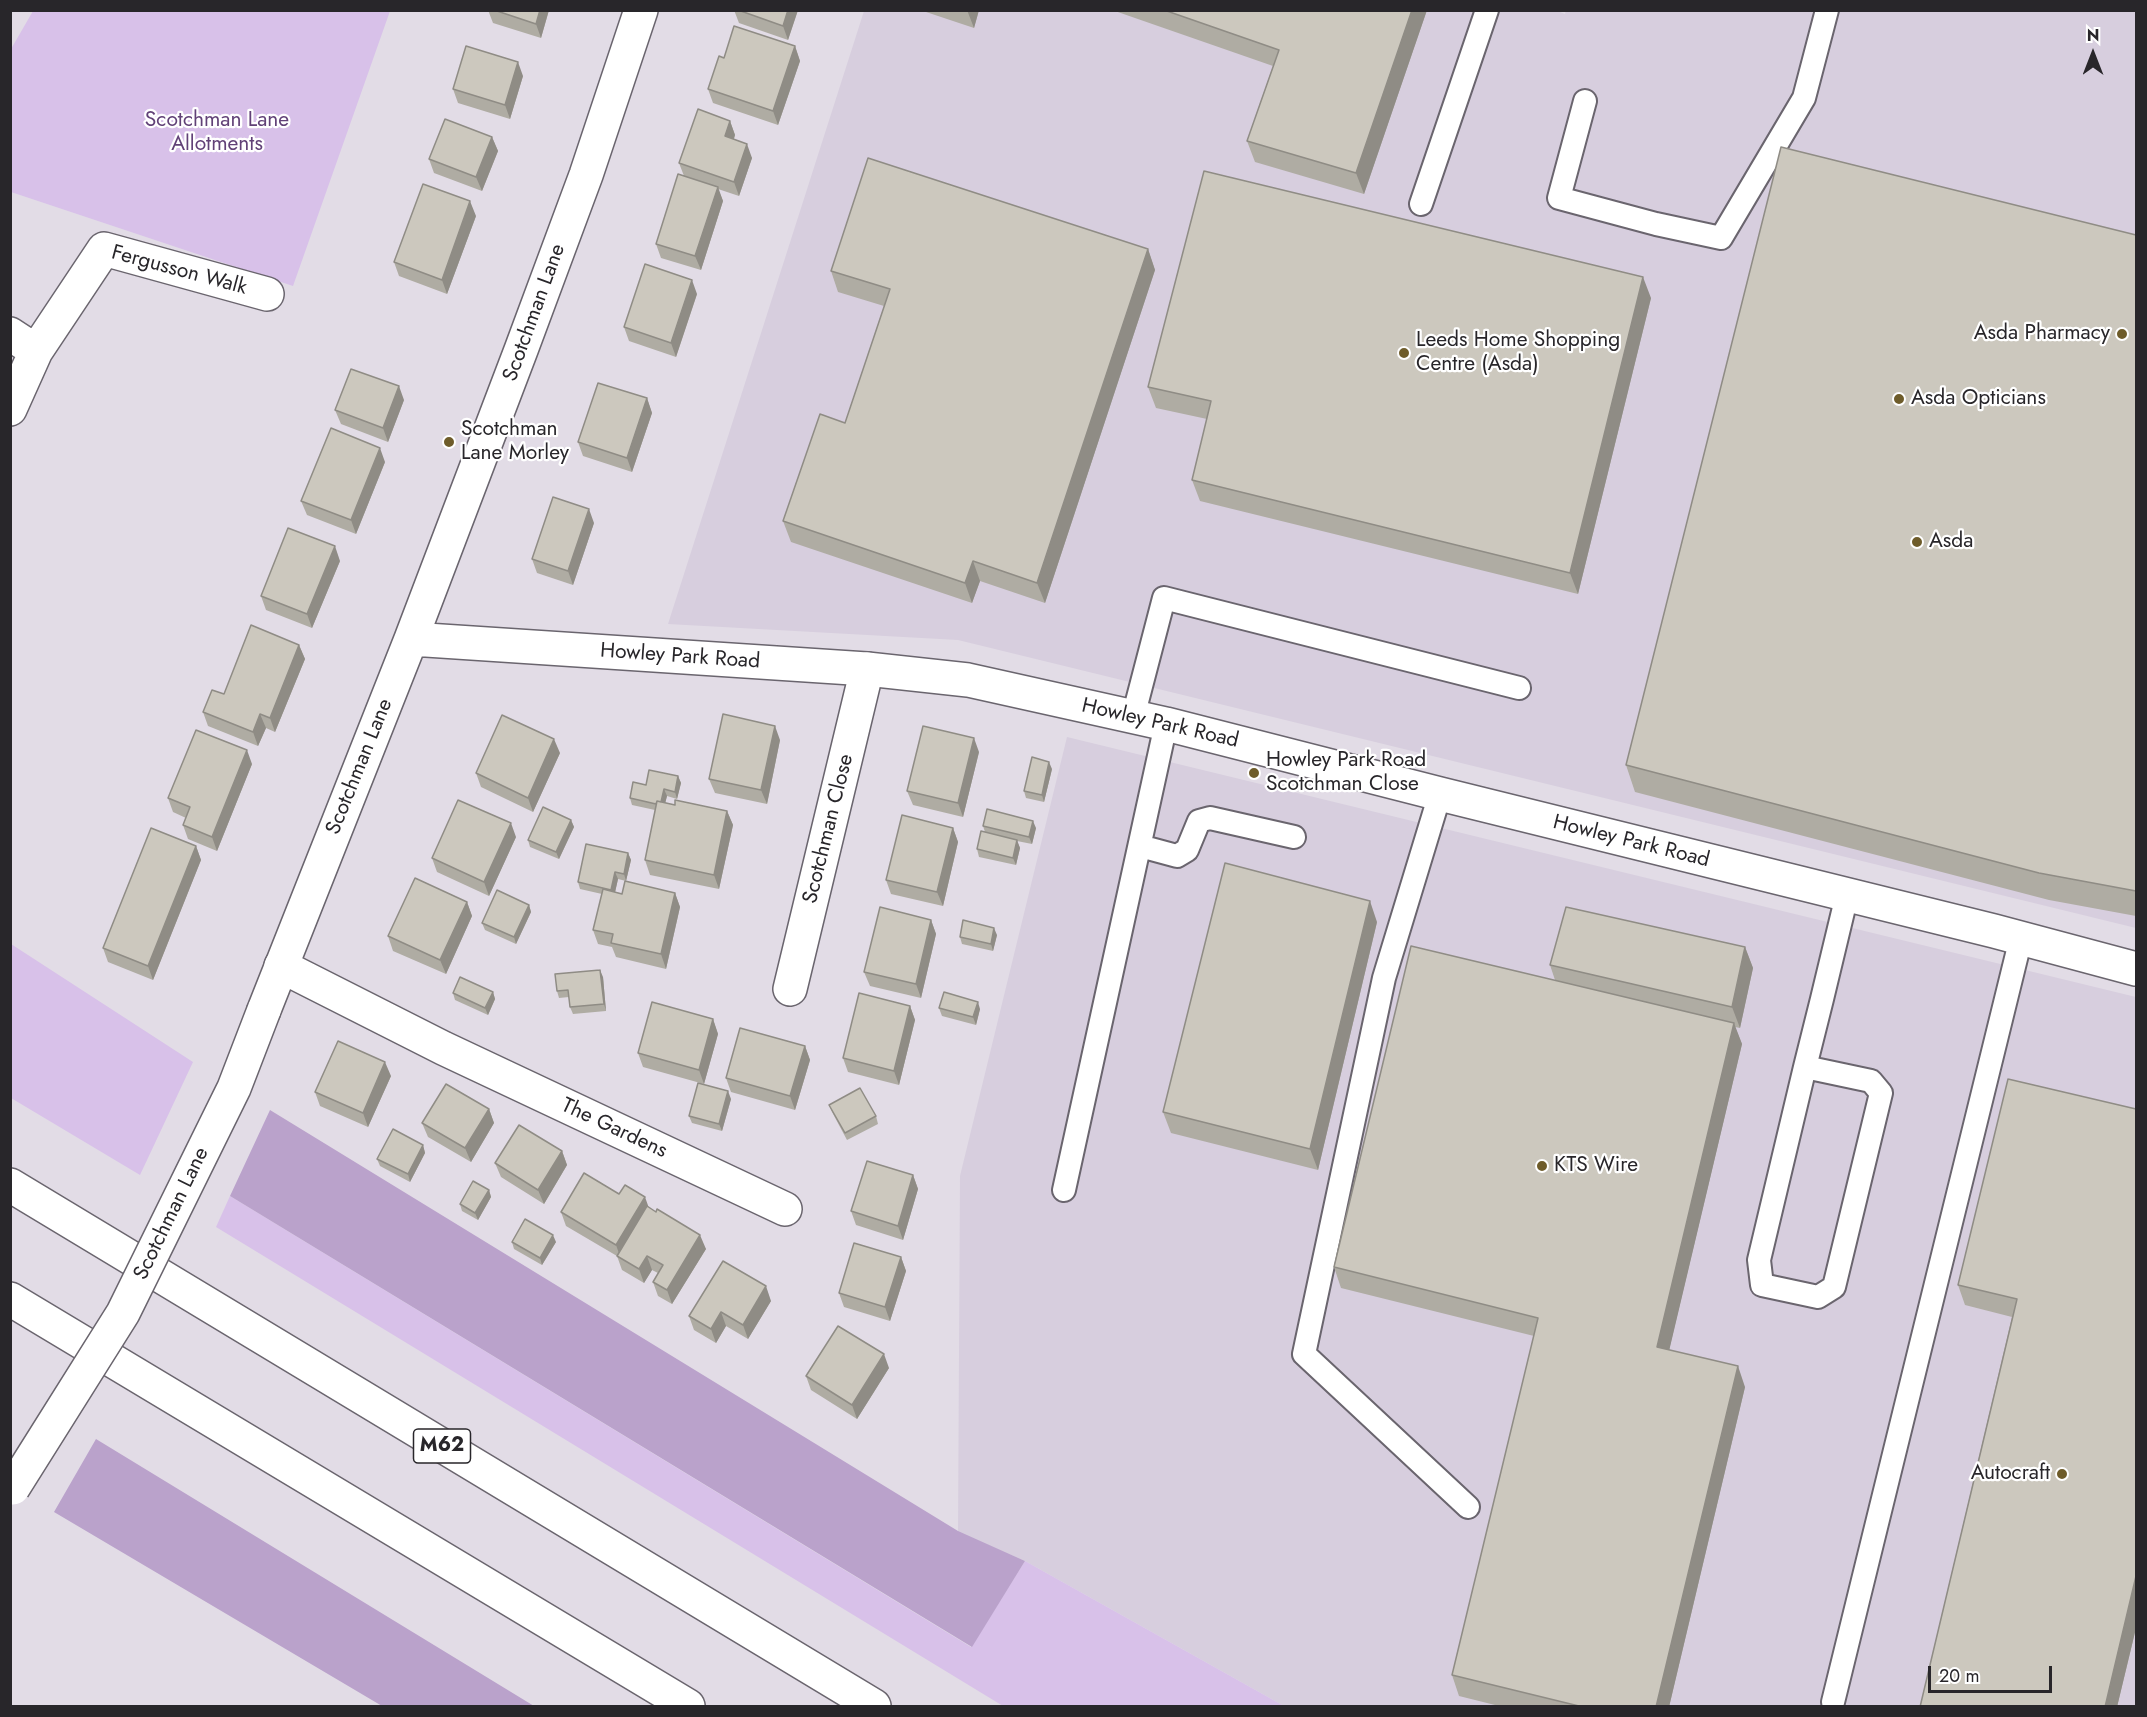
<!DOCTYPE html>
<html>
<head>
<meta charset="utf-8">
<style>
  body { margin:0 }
  #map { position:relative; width:2147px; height:1717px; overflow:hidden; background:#e2dce6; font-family:Jost,sans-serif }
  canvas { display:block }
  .frame { position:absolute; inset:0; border:12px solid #28262a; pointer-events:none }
  .north { position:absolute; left:2063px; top:24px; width:60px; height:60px; -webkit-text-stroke:4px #fff; paint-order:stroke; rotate:0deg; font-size:16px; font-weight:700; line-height:24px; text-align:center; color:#28262a }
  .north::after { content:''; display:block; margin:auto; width:21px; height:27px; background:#28262a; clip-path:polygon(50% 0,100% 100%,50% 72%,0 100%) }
  .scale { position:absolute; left:1928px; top:1666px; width:124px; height:27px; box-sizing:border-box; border:3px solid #28262a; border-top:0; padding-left:8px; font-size:18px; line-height:21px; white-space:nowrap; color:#28262a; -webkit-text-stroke:4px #fff; paint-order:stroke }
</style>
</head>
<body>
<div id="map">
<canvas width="2147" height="1717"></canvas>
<div class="frame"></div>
<div class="north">N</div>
<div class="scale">20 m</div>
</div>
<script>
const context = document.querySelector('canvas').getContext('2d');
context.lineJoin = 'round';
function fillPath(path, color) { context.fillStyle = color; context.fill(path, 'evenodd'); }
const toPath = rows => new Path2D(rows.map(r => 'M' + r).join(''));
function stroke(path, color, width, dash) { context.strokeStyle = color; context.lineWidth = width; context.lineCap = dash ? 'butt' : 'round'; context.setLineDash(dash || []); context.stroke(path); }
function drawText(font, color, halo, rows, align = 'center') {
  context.font = font + ' Jost,sans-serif'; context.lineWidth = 4.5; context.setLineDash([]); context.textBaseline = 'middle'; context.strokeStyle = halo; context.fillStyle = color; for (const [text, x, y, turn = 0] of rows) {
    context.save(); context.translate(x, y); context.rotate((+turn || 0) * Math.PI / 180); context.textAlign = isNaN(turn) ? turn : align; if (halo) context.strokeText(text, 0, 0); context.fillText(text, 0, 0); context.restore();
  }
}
const built = toPath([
  [1555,10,1565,14,1566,10,2136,11,2136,928,958,640,668,624,864,11],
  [1067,737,2136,997,2136,1706,1284,1706,1025,1561,958,1532,960,1176]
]);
const green = toPath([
  [33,11,390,11,293,286,11,192,11,49],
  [11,944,193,1062,140,1175,11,1098],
  [230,1196,971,1647,1025,1561,1284,1706,1003,1706,216,1227]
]);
const forest = toPath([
  [270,1110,958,1531,1025,1561,972,1647,230,1196],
  [96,1439,534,1706,382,1706,54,1512]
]);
const lane = toPath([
  [1585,101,1559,198,1656,224,1721,238,1804,98,1827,10],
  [1421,204,1487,10],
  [1133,717,1164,598,1519,688],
  [1440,794,1384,978,1304,1354,1468,1507],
  [1140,846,1177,856,1187,850,1199,821,1210,818,1294,837],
  [1805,1067,1871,1081,1881,1093,1834,1287,1818,1297,1762,1285,1759,1260,1805,1067,1822,999,1847,895],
  [1064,1190,1166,724],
  [1833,1702,2021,938]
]);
const street = toPath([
  [10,334,36,351],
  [10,409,36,351,104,249,267,294],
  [281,966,443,1048,785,1209],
  [790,989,867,669]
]);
const secondary = toPath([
  [411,639,867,669,968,680,1166,724,1440,794,1994,931,2136,969],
  [264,1010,411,639,521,350,586,175,641,10]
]);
const highway = toPath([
  [10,1185,874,1706],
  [10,1299,688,1706]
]);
const secondaryBridge = toPath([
  [13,1488,123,1313,234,1088,264,1010]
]);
const wall = toPath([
  [488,10,549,10,541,38,493,23],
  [734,10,798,10,788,40,739,23],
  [920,10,979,10,974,28],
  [1112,10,1427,10,1364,194,1255,162,1247,141,1273,66],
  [795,46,800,61,778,125,713,103,708,89,724,58],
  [523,76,510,119,458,103,453,89],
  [730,121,735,135,734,139,752,158,739,196,718,189,723,201,701,270,661,258,656,244,684,176,679,163],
  [492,137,498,151,482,191,434,173,429,159],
  [476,216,447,294,399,276,394,262],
  [2136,235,2136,916,2049,900,1635,792,1626,765],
  [1148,249,1155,270,1045,603,980,581,972,603,791,542,783,521,845,423,884,306,838,292,831,271],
  [697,294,676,357,629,341,624,327],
  [1651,298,1578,594,1200,501,1192,480,1207,419,1156,408,1148,387],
  [647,398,652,413,632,472,583,456,578,442],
  [404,400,388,442,341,424,335,410],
  [385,462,356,534,307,515,301,501],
  [594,523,573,585,537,573,532,559],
  [340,561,312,628,266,610,261,596],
  [299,645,305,659,275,732,266,728,258,746,208,726,203,712,224,694],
  [780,740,767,804,715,793,709,779],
  [979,752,963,817,913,805,907,791],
  [560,753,533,812,481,787,476,773],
  [252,764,217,851,188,839,183,825,186,818,173,812,168,798],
  [1052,769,1044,802,1026,798,1024,791],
  [678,776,681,783,677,799,667,796,665,803,675,805,727,811,733,825,719,889,650,875,645,860,655,810,632,805,630,798,646,785],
  [571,820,574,827,559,859,530,847,528,840],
  [983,826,1036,828,1032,844,1017,841,1020,848,1016,865,979,857,977,849,985,832],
  [953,828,958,842,943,906,891,894,886,880],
  [516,837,489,896,437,872,432,858],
  [196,846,201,860,153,980,108,962,103,948],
  [628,853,631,860,626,881,618,879,615,892,622,894,675,893,680,907,666,969,616,957,612,947,598,944,593,930,602,894,580,889,578,882],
  [467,902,472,916,446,974,393,951,388,936],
  [529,905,531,912,516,944,485,930,482,923],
  [931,920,936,934,921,998,870,986,864,972],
  [1377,922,1318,1170,1171,1133,1163,1112],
  [997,935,993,951,962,944,960,937],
  [1745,947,1753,968,1740,1028,1735,1027,1742,1044,1669,1350,1745,1387,1669,1707,1503,1707,1459,1696,1452,1675,1534,1336,1341,1288,1334,1267,1555,980,1550,965],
  [603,977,606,1011,573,1014,570,1007,569,997,559,998,557,991],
  [493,992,495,999,488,1015,455,1000,453,993],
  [910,1006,915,1020,899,1085,848,1072,843,1058],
  [939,1008,980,1009,976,1025,942,1016],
  [713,1019,718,1034,704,1084,643,1067,638,1053],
  [805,1046,810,1060,795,1110,731,1092,726,1078],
  [391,1076,368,1127,320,1106,315,1092],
  [2008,1079,2136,1628,2117,1707,1920,1707,2012,1317,1965,1305,1958,1285],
  [731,1099,722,1131,692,1123,689,1116],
  [829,1105,876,1116,878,1124,847,1140,832,1112],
  [489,1109,494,1123,471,1162,428,1137,422,1123],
  [423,1145,425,1153,410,1182,380,1166,377,1159],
  [562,1151,567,1165,544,1204,501,1177,495,1163],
  [913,1175,918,1189,903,1240,856,1225,851,1211],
  [489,1190,491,1197,478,1220,462,1211,460,1204],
  [619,1194,649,1208,706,1249,672,1304,658,1296,653,1282,658,1273,652,1270,644,1283,622,1270,617,1256,566,1226,561,1212],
  [512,1242,556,1242,542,1265,514,1249],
  [901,1257,906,1271,890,1321,844,1307,839,1293],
  [771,1301,748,1339,726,1326,716,1343,694,1330,689,1316],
  [889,1368,857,1419,811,1390,806,1376]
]);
const shadedWall = toPath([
  [540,10,549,10,541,38,536,24],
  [788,10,798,10,788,40,783,26],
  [967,10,979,10,974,28],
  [1412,10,1427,10,1364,194,1356,173],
  [795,46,800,61,778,125,773,111],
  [518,62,523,76,510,119,505,105],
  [730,121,735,135,730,150,725,136],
  [492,137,498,151,482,191,476,177],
  [747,144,752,158,739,196,734,182],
  [718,187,723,201,701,270,695,256],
  [470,201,476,216,447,294,442,280],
  [1148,249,1155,270,1045,603,1037,583],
  [1643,277,1651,298,1578,594,1570,573],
  [692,280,697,294,676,357,671,343],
  [399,386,404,400,388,442,383,428],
  [647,398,652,413,632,472,627,458],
  [380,448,385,462,356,534,351,520],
  [589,509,594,523,573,585,568,571],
  [335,546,340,561,312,628,307,614],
  [973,561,980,581,972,603,965,583],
  [299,645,305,659,275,732,270,718],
  [260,714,266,728,258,746,253,732],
  [775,726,780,740,767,804,761,790],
  [974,738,979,752,963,817,958,803],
  [554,739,560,753,533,812,528,798],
  [247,750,252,764,217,851,212,837],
  [1049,762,1052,769,1044,802,1042,795],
  [678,776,681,783,677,799,675,792],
  [664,789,667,796,663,812,661,805],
  [727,811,733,825,719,889,714,875],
  [571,820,574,827,559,859,556,852],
  [1033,821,1036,828,1032,844,1029,837],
  [511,823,516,837,489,896,484,882],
  [953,828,958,842,943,906,937,892],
  [1017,840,1020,848,1016,865,1013,858],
  [196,846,201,860,153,980,148,966],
  [628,853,631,860,626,881,624,874],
  [615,872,618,879,614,897,611,890],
  [675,893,680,907,666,969,661,954],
  [1370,901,1377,922,1318,1170,1310,1149],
  [467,902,472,916,446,974,440,960],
  [529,905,531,912,516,944,514,937],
  [931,920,936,934,921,998,916,984],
  [994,928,997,935,993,951,991,944],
  [1745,947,1753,968,1740,1028,1732,1007],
  [600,970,603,977,606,1011,604,1004],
  [493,992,495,999,488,1015,485,1008],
  [978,1002,980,1009,976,1025,973,1017],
  [910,1006,915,1020,899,1085,894,1071],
  [713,1019,718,1034,704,1084,699,1070],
  [1734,1023,1742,1044,1665,1368,1657,1347],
  [805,1046,810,1060,795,1110,790,1096],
  [385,1062,391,1076,368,1127,363,1113],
  [728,1091,731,1099,722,1131,719,1124],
  [489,1109,494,1123,471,1162,465,1148],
  [423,1145,425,1153,410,1182,408,1174],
  [562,1151,567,1165,544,1204,538,1190],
  [913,1175,918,1189,903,1240,898,1226],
  [489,1190,491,1197,478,1220,475,1213],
  [645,1197,650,1211,621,1259,616,1245],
  [553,1235,556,1242,542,1265,540,1258],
  [700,1235,706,1249,672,1304,667,1290],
  [647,1256,652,1270,644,1283,639,1269],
  [901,1257,906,1271,890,1321,885,1307],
  [766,1286,771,1301,748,1339,743,1325],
  [721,1312,726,1326,716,1343,711,1329],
  [884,1354,889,1368,857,1419,852,1405],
  [1738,1366,1745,1387,1669,1707,1656,1707],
  [2136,1576,2136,1628,2117,1707,2105,1707]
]);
const building = toPath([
  [494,10,540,10,536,24,494,10],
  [738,10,788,10,783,26,738,10],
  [1164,10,1412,10,1356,173,1247,141,1279,50,1164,10],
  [734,26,795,46,773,111,708,89,719,56,724,58,734,26],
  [466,46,518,62,505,105,453,89,466,46],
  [698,109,730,121,725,136,747,144,734,182,679,163,698,109],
  [445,119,492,137,476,177,429,159,445,119],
  [1781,147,2136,235,2136,891,2039,873,1626,765,1781,147],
  [868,158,1148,249,1037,583,973,561,965,583,783,521,820,414,845,423,890,289,831,271,868,158],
  [1204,171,1643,277,1570,573,1192,480,1211,401,1148,387,1204,171],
  [678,174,718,187,695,256,656,244,678,174],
  [423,184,470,201,442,280,394,262,423,184],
  [645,264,692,280,671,343,624,327,645,264],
  [351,369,399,386,383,428,335,410,351,369],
  [598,383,647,398,627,458,578,442,598,383],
  [331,428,380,448,351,520,301,501,331,428],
  [553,497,589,509,568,571,532,559,553,497],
  [288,528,335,546,307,614,261,596,288,528],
  [251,625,299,645,270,718,260,714,253,732,203,712,212,690,224,694,251,625],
  [723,714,775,726,761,790,709,779,723,714],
  [502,715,554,739,528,798,476,773,502,715],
  [923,726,974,738,958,803,907,791,923,726],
  [196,730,247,750,212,837,183,825,190,807,168,798,196,730],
  [1032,757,1049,762,1042,795,1024,791,1032,757],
  [649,770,678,776,675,792,664,789,661,802,657,801,656,804,630,798,633,782,646,785,649,770],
  [458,800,511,823,484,882,432,858,458,800],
  [675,800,727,811,714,875,645,860,657,801,675,805,675,800],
  [543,807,571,820,556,852,528,840,543,807],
  [987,809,1033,821,1029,837,983,826,987,809],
  [902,815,953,828,937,892,886,880,902,815],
  [151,828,196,846,148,966,103,948,151,828],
  [981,831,1017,840,1013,858,977,849,981,831],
  [586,844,628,853,624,874,615,872,611,890,578,882,586,844],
  [1225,863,1370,901,1310,1149,1163,1112,1225,863],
  [415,878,467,902,440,960,388,936,415,878],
  [625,881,675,893,661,954,611,943,613,934,593,930,603,889,622,894,625,881],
  [497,890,529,905,514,937,482,923,497,890],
  [880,907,931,920,916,984,864,972,880,907],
  [1566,907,1745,947,1732,1007,1550,965,1566,907],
  [963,920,994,928,991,944,960,937,963,920],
  [1411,946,1734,1023,1657,1347,1738,1366,1656,1707,1583,1707,1452,1675,1538,1318,1334,1267,1411,946],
  [600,970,604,1004,570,1007,568,990,557,991,555,974,600,970],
  [460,977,493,992,485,1008,453,993,460,977],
  [944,992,978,1002,973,1017,939,1008,944,992],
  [859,993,910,1006,894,1071,843,1058,859,993],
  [652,1002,713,1019,699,1070,638,1053,652,1002],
  [740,1028,805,1046,790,1096,726,1078,740,1028],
  [338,1041,385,1062,363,1113,315,1092,338,1041],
  [2008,1079,2136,1109,2136,1576,2105,1707,1920,1707,2017,1299,1958,1285,2008,1079],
  [698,1083,728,1091,719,1124,689,1116,698,1083],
  [446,1084,489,1109,465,1148,422,1123,446,1084],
  [860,1088,876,1116,845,1133,829,1105,860,1088],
  [519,1125,562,1151,538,1190,495,1163,519,1125],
  [393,1129,423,1145,408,1174,377,1159,393,1129],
  [867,1161,913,1175,898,1226,851,1211,867,1161],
  [584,1173,619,1194,625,1185,645,1197,616,1245,561,1212,584,1173],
  [473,1181,489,1190,475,1213,460,1204,473,1181],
  [647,1206,656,1212,657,1209,700,1235,667,1290,653,1282,663,1265,647,1256,639,1269,617,1256,647,1206],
  [525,1219,553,1235,540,1258,512,1242,525,1219],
  [854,1243,901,1257,885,1307,839,1293,854,1243],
  [723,1261,766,1286,743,1325,721,1312,711,1329,689,1316,723,1261],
  [838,1326,884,1354,852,1405,806,1376,838,1326]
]);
const markers = [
  [2122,334,6,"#6e5c2a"],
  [1404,353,6,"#6e5c2a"],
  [1899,399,6,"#6e5c2a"],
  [449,442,6,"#6e5c2a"],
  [1917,542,6,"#6e5c2a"],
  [1254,773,6,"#6e5c2a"],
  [1542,1166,6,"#6e5c2a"],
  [2062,1474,6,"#6e5c2a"]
];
const shields = [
  [442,1446,57]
];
const shieldNames = [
  ["M62",442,1446]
];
const parkNames = [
  ["Scotchman Lane",217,121],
  ["Allotments",217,145]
];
const streetNames = [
  ["Fergusson Walk",179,271,15],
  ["Scotchman Lane",535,313,-70],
  ["Howley Park Road",680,657,4],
  ["Howley Park Road",1160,724,13],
  ["Scotchman Lane",360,767,-68],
  ["Scotchman Close",829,829,-76],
  ["Howley Park Road",1631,842,14],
  ["The Gardens",614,1129,25],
  ["Scotchman Lane",172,1214,-64]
];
const poiNames = [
  ["Asda Pharmacy",2110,334,"right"],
  ["Leeds Home Shopping",1416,341],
  ["Centre (Asda)",1416,365],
  ["Asda Opticians",1911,399],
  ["Scotchman",461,430],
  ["Lane Morley",461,454],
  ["Asda",1929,542],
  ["Howley Park Road",1266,761],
  ["Scotchman Close",1266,785],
  ["KTS Wire",1554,1166],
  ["Autocraft",2050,1474,"right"]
];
fillPath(built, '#d7cede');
fillPath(green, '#d8c1e9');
fillPath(forest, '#baa2cb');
stroke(lane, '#6a656e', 26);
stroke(street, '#6a656e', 36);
stroke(secondary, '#6a656e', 36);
stroke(highway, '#6a656e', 36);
stroke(lane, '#fff', 22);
stroke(street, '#fff', 33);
stroke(secondary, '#fff', 33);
stroke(highway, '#fff', 33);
stroke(secondaryBridge, '#6a656e', 36, []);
stroke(secondaryBridge, '#fff', 33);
fillPath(wall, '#afaca3');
fillPath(shadedWall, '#8f8c85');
fillPath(building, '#ccc8be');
stroke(building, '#8f8c85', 1.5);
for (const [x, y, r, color] of markers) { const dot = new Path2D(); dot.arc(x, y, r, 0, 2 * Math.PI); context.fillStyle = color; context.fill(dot); stroke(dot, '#fff', 2); }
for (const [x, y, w] of shields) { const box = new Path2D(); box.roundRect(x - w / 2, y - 17, w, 34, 4.5); context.fillStyle = '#fff'; context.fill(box); stroke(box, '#28262a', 1.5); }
drawText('bold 20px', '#28262a', null, shieldNames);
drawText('21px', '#614177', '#fff', parkNames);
drawText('21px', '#28262a', '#fff', streetNames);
drawText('21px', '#28262a', '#fff', poiNames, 'left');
</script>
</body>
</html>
